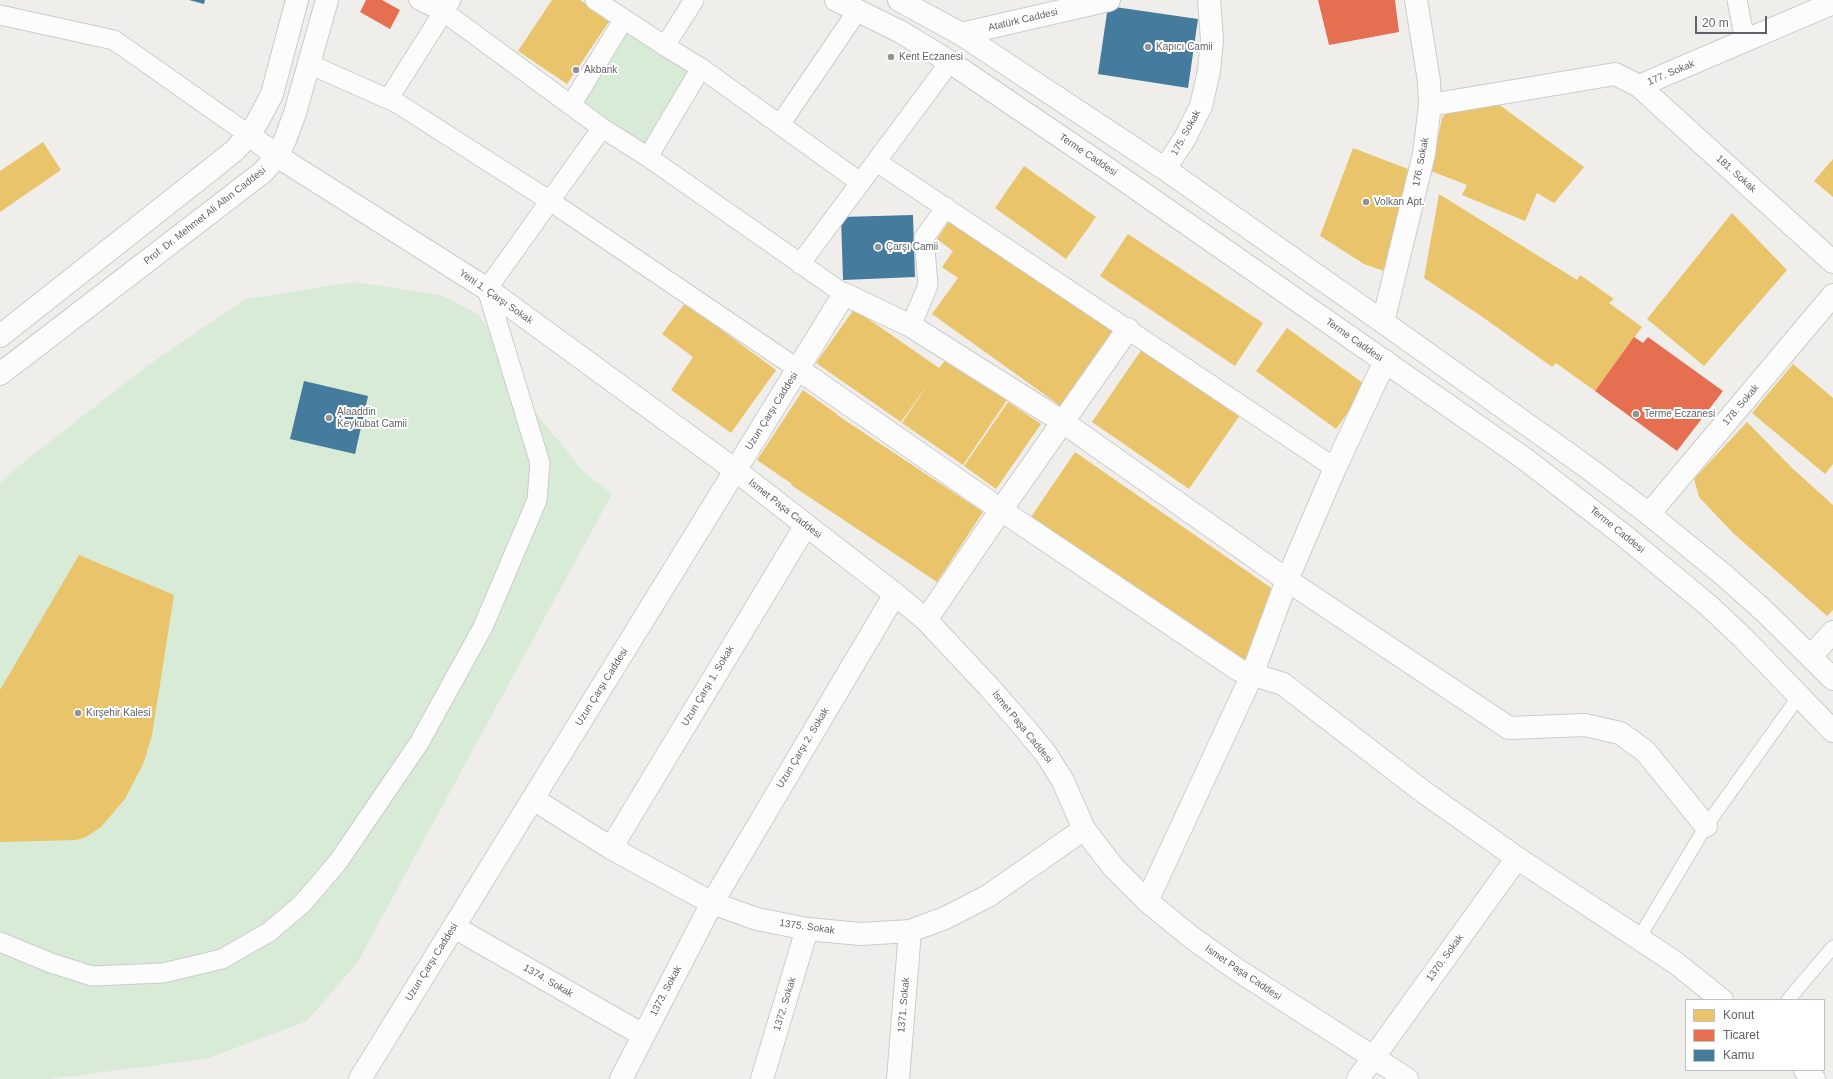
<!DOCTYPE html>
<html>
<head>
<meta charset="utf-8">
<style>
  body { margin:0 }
  #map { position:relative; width:1833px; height:1079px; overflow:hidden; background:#efeeea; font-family:Arial,sans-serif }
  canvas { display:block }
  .legend { position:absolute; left:1685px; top:999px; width:140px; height:72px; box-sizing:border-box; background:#fff; border:1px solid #bfc1c3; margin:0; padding:5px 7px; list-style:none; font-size:12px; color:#5f6368 }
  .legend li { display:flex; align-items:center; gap:8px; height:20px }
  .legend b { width:20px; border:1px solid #bfc1c3 }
  .scale { position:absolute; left:1695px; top:16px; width:72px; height:18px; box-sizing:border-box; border:2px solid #5f6368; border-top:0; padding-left:5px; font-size:12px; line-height:14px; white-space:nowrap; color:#5f6368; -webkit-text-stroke:3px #fff; paint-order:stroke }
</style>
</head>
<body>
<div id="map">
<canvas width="1833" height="1079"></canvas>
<ul class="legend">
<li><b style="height:11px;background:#e9c46a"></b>Konut</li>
<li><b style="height:11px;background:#e76f51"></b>Ticaret</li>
<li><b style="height:11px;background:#457b9d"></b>Kamu</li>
</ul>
<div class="scale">20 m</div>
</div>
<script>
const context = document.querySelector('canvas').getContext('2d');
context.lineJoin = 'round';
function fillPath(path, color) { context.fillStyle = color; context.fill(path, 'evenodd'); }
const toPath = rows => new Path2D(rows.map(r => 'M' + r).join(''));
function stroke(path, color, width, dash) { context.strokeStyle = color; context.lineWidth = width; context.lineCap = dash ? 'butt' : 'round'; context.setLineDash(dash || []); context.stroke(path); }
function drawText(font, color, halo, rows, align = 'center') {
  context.font = font + ' Arial,sans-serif'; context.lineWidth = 4; context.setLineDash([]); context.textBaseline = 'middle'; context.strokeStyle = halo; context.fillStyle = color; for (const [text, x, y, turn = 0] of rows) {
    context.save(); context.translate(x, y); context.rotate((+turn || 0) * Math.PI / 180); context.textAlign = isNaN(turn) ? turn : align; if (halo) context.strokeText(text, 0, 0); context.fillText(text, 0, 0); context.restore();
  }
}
const green = toPath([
  [624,19,701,68,648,157,571,105],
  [355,282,441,295,478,314,498,344,530,406,584,472,612,494,357,963,307,1021,206,1059,49,1079,0,1079,0,483,20,465,147,366,246,299]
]);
const homes = toPath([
  [552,0,580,0,610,20,567,84,518,51],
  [1490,98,1584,167,1554,203,1537,193,1525,221,1462,195,1467,185,1431,171,1442,118,1451,108],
  [43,142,61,170,0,212,0,171],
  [1353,148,1408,169,1384,271,1364,264,1320,236],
  [1833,159,1833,197,1814,181],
  [1024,166,1096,217,1066,259,995,208],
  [1439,194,1577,280,1580,275,1614,299,1609,303,1642,327,1595,391,1556,363,1552,367,1484,318,1424,278],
  [1732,213,1787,270,1704,366,1647,319],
  [951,218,1115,333,1062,407,932,314,958,278,942,267,953,251,937,239],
  [1128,234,1263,323,1235,366,1100,276],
  [685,303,776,370,731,433,671,390,693,357,662,334],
  [854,309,939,368,947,358,1007,400,963,465,902,423,930,381,901,422,816,363],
  [1287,328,1367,386,1336,429,1256,371],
  [1142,349,1240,415,1189,489,1092,422],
  [1793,364,1833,398,1833,464,1825,474,1752,413],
  [803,390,837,414,837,415,983,512,937,582,791,485,792,484,757,460],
  [1008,402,1041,424,996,489,964,466],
  [1747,422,1792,468,1833,505,1833,610,1827,616,1733,533,1699,497,1694,479],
  [1075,452,1277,592,1249,663,1139,591,1031,517],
  [79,555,174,595,152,735,144,762,125,799,101,827,86,837,76,840,0,842,0,690]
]);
const shops = toPath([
  [366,0,382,0,400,10,390,29,360,12],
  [1318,0,1395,0,1399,32,1329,45],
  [1634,337,1643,343,1648,337,1723,391,1677,451,1595,391]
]);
const public = toPath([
  [189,0,205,0,204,4],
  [1108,6,1198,19,1188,88,1098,74],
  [913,215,915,277,843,280,841,217],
  [304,381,368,396,355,454,290,439]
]);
const service = toPath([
  [1639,938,1706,826,1799,696],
  [1788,1000,1833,947]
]);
const pedestrian = toPath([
  [419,0,444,12,602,128,648,157,844,294],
  [595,0,665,46],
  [694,0,665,46,701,68,861,183],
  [1737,0,1745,40],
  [0,15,114,40,249,135],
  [309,64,397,103,550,201,798,369],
  [389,98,451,0],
  [571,105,624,19],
  [781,123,858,10],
  [648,157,701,68],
  [877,162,1335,468],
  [800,264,950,62],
  [911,326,928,285,924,238,946,207],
  [0,942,51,963,92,976,163,973,222,959,269,932,302,904,338,862,419,743,483,627,537,500,540,463,487,289,602,128]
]);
const minor = toPath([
  [1639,86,1833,262],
  [1430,105,1615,74,1639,86,1833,3],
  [249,135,277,156,487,289,735,470,895,594,926,620,989,687,1028,732,1046,754,1063,781,1084,829,1114,868,1147,901,1191,937,1236,969,1407,1079],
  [1165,169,1185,138,1201,106,1209,71,1212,40,1209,0],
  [1383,322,1424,154,1430,105,1429,81,1416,0],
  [798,369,1001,510,1239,670,1283,684,1421,790,1517,858,1676,963,1722,1000],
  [1649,514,1833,295],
  [926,620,1001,510,1128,329],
  [1811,656,1833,632],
  [533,799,611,848,712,903,757,919,807,929,861,934,910,931,945,918,988,896,1084,829],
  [611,848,806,525],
  [1147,901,1252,675,1287,580,1335,468,1385,361],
  [454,927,643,1035],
  [1805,1070,1814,1079],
  [360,1079,844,294,911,326,1063,422,1287,580,1509,728,1585,725,1620,733,1645,751,1706,826],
  [621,1079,712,903,895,594],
  [762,1079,807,929],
  [898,1079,910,931],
  [1358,1079,1517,858]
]);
const tertiary = toPath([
  [961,34,1109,0]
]);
const secondary = toPath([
  [836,0,901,32,950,62,1114,173,1525,459,1627,538,1708,605,1742,637,1833,731],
  [899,0,961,34,1165,169,1383,322,1584,465,1649,514,1725,576,1763,610,1833,679],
  [0,336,214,167,234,151,249,135,259,119,272,94,297,0],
  [0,374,263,172,277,156,285,140,295,113,327,0]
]);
const markers = [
  [1148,47,4,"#919496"],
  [891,57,4,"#919496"],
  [576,70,4,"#919496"],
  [1366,202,4,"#919496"],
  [878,247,4,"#919496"],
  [1636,414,4,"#919496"],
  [329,418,4,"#919496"],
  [78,713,4,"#919496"]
];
const streetNames = [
  ["Atatürk Caddesi",1023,20,-13],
  ["177. Sokak",1671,73,-23],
  ["175. Sokak",1186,133,-61],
  ["Terme Caddesi",1088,155,34],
  ["176. Sokak",1421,162,-79],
  ["181. Sokak",1736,174,42],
  ["Prof. Dr. Mehmet Ali Altın Caddesi",205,216,-38],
  ["Yeni 1. Çarşı Sokak",496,297,35],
  ["Terme Caddesi",1354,340,35],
  ["178. Sokak",1741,405,-50],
  ["Uzun Çarşı Caddesi",772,411,-58],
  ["İsmet Paşa Caddesi",785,509,38],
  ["Terme Caddesi",1617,530,39],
  ["Uzun Çarşı 1. Sokak",708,686,-59],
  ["Uzun Çarşı Caddesi",602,687,-58],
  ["İsmet Paşa Caddesi",1022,727,51],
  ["Uzun Çarşı 2. Sokak",803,748,-59],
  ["1375. Sokak",807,927,8],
  ["1370. Sokak",1445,958,-54],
  ["Uzun Çarşı Caddesi",432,962,-58],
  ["İsmet Paşa Caddesi",1243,973,34],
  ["1374. Sokak",548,981,30],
  ["1373. Sokak",666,991,-62],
  ["1372. Sokak",785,1004,-73],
  ["1371. Sokak",904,1005,-85]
];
const poiNames = [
  ["Kapıcı Camii",1156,47],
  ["Kent Eczanesi",899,57],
  ["Akbank",584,70],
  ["Volkan Apt.",1374,202],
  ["Çarşı Camii",886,247],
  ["Alaaddin",337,412],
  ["Keykubat Camii",337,424],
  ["Terme Eczanesi",1644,414],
  ["Kırşehir Kalesi",86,713]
];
fillPath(green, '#d8ebd6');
fillPath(homes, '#e9c46a');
fillPath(shops, '#e76f51');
fillPath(public, '#457b9d');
stroke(service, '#cbcccc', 15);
stroke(pedestrian, '#cbcccc', 21);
stroke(minor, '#cbcccc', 24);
stroke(tertiary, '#cbcccc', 24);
stroke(secondary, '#cacacb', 24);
stroke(service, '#fdfcfc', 13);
stroke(pedestrian, '#fdfcfc', 19);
stroke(minor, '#fdfcfc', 22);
stroke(tertiary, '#fdfcfc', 22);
stroke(secondary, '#fdfcfc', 22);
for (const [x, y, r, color] of markers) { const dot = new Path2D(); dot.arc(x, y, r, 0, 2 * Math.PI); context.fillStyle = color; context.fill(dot); stroke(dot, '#fff', 1.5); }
drawText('10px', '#5f6368', '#fff', streetNames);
drawText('10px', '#5f6368', '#fff', poiNames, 'left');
</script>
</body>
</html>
